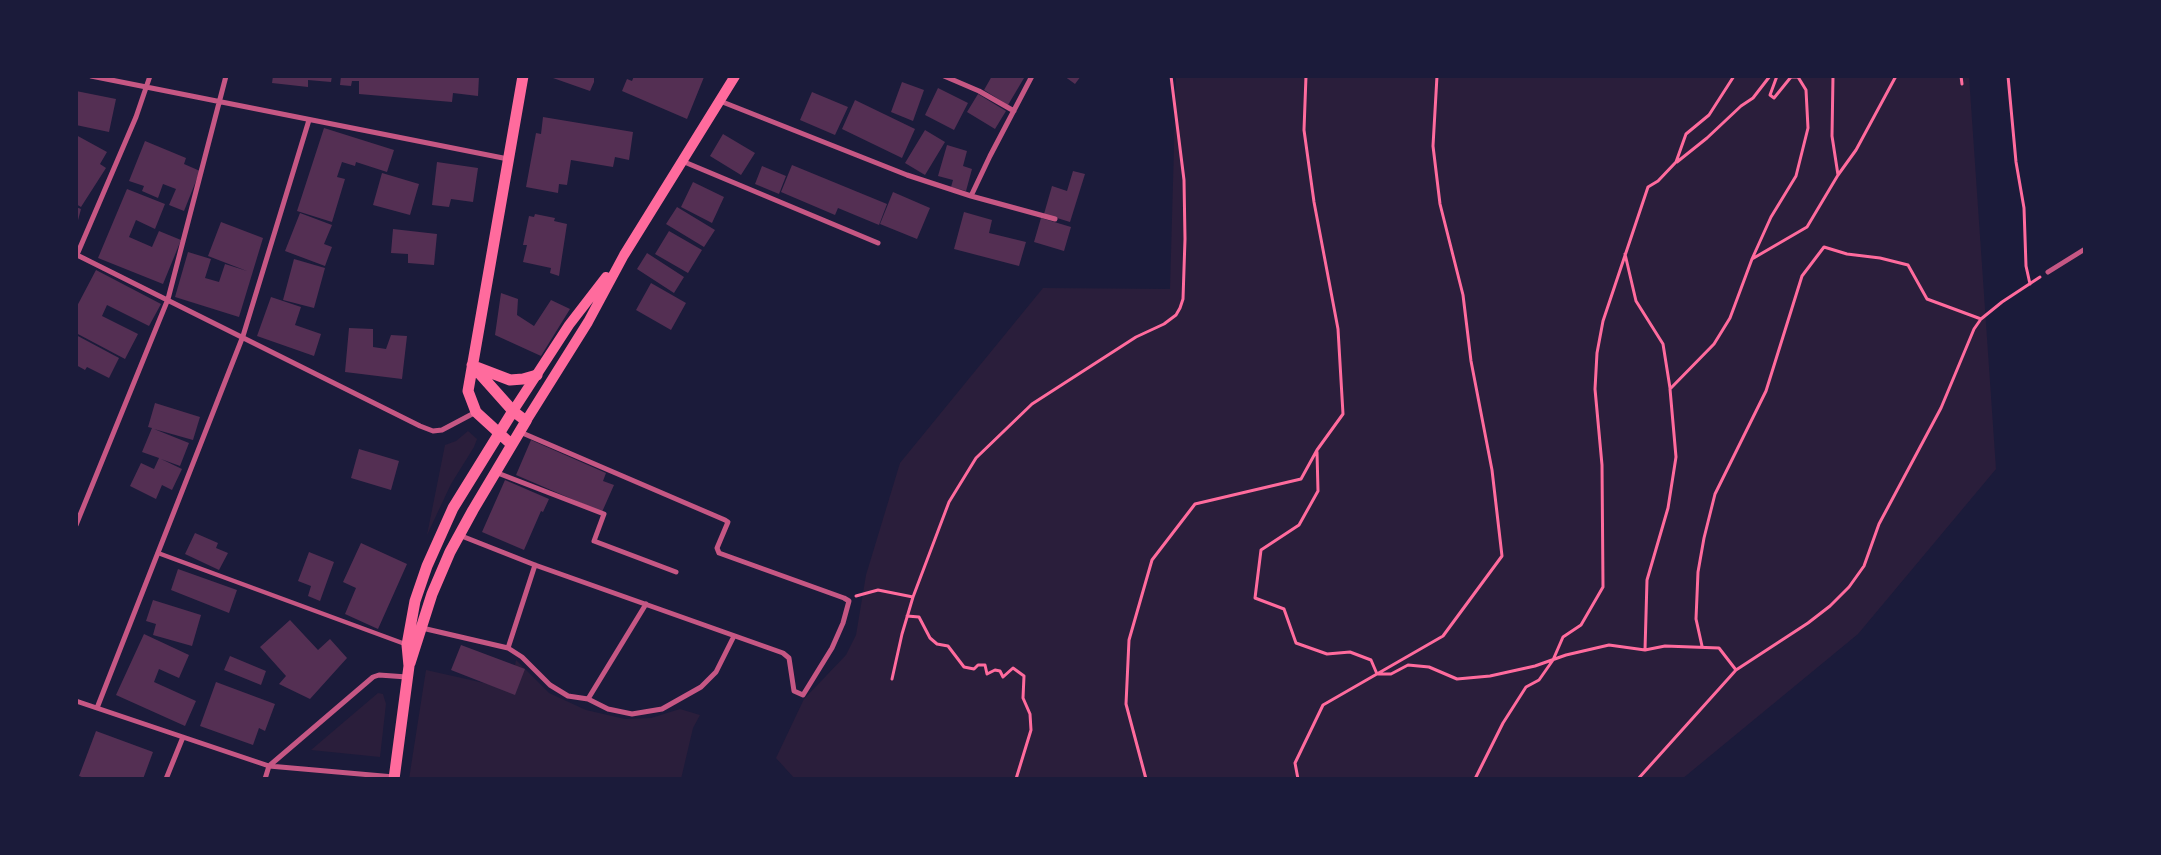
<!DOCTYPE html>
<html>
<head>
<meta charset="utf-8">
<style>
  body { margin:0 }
  #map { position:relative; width:2161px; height:855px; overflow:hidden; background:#1b1b3a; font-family:"PT Serif",serif }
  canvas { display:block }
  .frame { position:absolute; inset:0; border:78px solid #1b1b3a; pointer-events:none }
</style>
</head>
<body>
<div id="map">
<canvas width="2161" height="855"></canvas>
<div class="frame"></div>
</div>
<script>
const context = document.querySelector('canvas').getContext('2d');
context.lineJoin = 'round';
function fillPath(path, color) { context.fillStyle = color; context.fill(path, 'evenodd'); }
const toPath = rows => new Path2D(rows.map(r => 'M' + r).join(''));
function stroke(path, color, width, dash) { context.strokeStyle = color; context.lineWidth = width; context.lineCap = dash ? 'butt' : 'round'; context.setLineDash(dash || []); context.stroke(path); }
const green = toPath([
  [1176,76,1969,76,1996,469,1858,634,1682,779,795,779,776,758,804,699,846,655,856,635,866,575,900,463,1043,288,1170,289],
  [468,431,477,439,474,447,451,484,427,535,445,445,456,441],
  [516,660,549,693,586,710,625,719,651,718,680,709,700,715,693,728,681,779,409,779,426,670,511,689],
  [378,693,383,694,386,704,380,757,311,750]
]);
const building = toPath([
  [273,76,332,76,331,82,308,80,308,87,272,83],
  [341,76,479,76,478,96,453,93,452,102,359,94,359,81,352,81,351,86,340,85],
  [553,76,594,76,594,82,590,91,553,78],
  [634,76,702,76,704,77,687,119,622,91,627,79,632,81],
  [992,76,1024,78,1008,105,984,90],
  [1064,76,1081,76,1075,84],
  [902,82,924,90,913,121,891,112],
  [938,88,968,103,954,130,925,115],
  [76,91,116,99,109,132,76,125],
  [812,92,848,107,835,135,800,120],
  [978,94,1006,111,995,129,967,112],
  [855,100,915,129,902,158,842,129],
  [543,117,633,132,629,160,615,157,613,167,571,160,567,185,559,184,558,193,526,187,536,133,541,134],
  [324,128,394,150,387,172,356,162,355,166,342,162,337,177,345,179,332,222,297,211],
  [925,130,945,142,925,175,905,163],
  [723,134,755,153,741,175,710,156],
  [76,135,107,152,100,164,106,168,81,207,76,204],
  [145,141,186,158,184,164,200,171,184,211,169,205,176,189,163,184,158,198,142,191,144,186,129,181],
  [947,145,967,151,963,166,972,169,966,191,951,187,953,180,938,176],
  [437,162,478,168,473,202,451,199,449,207,432,205],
  [792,165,887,204,879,225,838,208,835,215,781,192],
  [762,166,786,176,779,194,755,184],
  [1073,171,1085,174,1070,222,1044,214,1052,186,1067,191],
  [382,173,419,184,410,215,373,205],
  [693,182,724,197,712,223,681,207],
  [127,189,165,204,155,229,136,220,129,237,152,247,159,231,181,240,163,284,98,258],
  [893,192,930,208,917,239,880,224],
  [76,207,81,209,77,224,76,224],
  [677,207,715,230,704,247,666,224],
  [964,212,992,220,989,233,1026,242,1019,266,954,249],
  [300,213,332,225,324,244,332,247,325,266,285,251],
  [535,214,555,218,554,221,567,224,559,276,550,273,551,268,523,262,527,245,523,245,529,216,534,217],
  [1041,218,1071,227,1064,251,1034,242],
  [221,222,263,238,239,317,175,297,188,252,211,259,205,278,219,282,225,264,247,271,208,256],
  [393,229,437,234,434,265,408,263,408,254,391,253],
  [669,231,702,250,688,273,655,254],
  [647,253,684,277,674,293,637,269],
  [294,259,325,268,314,308,283,300],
  [96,270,161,304,149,326,107,305,102,316,138,334,125,359,76,333,76,308],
  [651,283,686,303,671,330,636,310],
  [501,293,518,299,517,315,534,326,551,300,570,309,541,356,495,335],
  [271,297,301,307,295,325,321,334,314,356,257,336],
  [349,328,373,329,373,347,386,349,391,335,407,336,402,379,345,372],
  [76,335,119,358,109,378,87,367,85,370,76,365],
  [155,403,200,417,193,440,154,429,189,443,180,466,161,459,182,469,172,490,162,485,156,499,130,486,141,463,154,469,159,458,142,452,152,428,148,427],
  [531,440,606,473,603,481,614,485,602,512,516,475],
  [359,449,399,461,391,490,351,478],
  [505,480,549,499,543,512,541,511,524,550,482,532],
  [195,533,218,543,216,548,228,553,219,570,185,554],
  [361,543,407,564,378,629,345,614,356,588,343,582],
  [309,552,334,562,320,601,308,596,311,586,298,581],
  [178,569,237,590,229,613,171,590],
  [153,600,201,615,192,646,153,635,156,624,146,621],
  [290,620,318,650,330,639,347,658,310,699,279,684,286,676,260,647],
  [144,634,189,655,179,678,159,669,154,682,196,701,185,726,116,695],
  [461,645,525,669,515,695,451,670],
  [230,656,266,671,261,685,224,670],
  [216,682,275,704,265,731,259,728,253,745,200,726],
  [96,731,153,752,143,779,87,779,79,776]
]);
const path = toPath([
  [1961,76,1962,84],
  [2008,76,2016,162,2024,208,2026,266,2030,284],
  [1677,162,1707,138,1741,106,1753,98,1770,76],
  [1838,175,1856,150,1896,76],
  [1625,254,1636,301,1663,344,1670,388],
  [1752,259,1771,217,1796,176,1808,128,1806,90,1798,77,1791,77,1774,98,1770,95,1777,76],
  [1317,452,1318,491,1299,525,1261,550,1255,598,1284,609,1296,643,1327,654,1350,652,1371,660,1377,674,1391,674,1408,665,1429,667,1457,679,1490,676,1535,666,1566,655,1609,645,1645,650,1665,646,1719,648,1736,670],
  [856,596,878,590,913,597],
  [907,616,919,617,930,638,937,644,948,646,964,667,974,669,978,665,985,665,987,674,995,670,1000,671,1003,677,1013,668,1024,676,1023,698,1030,714,1031,730,1016,779],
  [1702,646,1696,619,1698,572,1704,538,1715,494,1766,391,1802,276,1824,247,1847,254,1880,258,1908,265,1927,299,1981,319],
  [1645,650,1647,580,1668,508,1676,457,1670,389,1714,344,1730,318,1752,259,1807,227,1838,175,1832,136,1833,76],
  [892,679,902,634,913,597,949,502,976,458,1032,404,1136,337,1164,324,1176,315,1180,308,1183,299,1185,239,1184,180,1171,76],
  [1146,779,1126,704,1129,640,1152,560,1195,504,1301,479,1317,450,1343,414,1338,329,1314,202,1304,130,1306,76],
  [1298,779,1295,763,1323,705,1443,636,1502,556,1492,470,1471,361,1463,295,1440,204,1433,146,1437,76],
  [1475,779,1503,723,1526,687,1539,680,1553,660,1563,637,1581,625,1603,587,1602,465,1595,389,1597,353,1603,321,1648,187,1658,181,1676,162,1686,134,1709,115,1734,76],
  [1638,779,1736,670,1808,623,1830,606,1849,587,1864,566,1879,524,1941,408,1974,329,1981,319,2002,302,2040,277]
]);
const pedestrian = toPath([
  [158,553,405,644]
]);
const minor = toPath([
  [91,76,508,159],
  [944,76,979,91,1014,111],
  [720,101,907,175,971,196,1055,219],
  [682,161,878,243],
  [971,196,990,156,1032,76],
  [77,255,420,426,433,431,442,430,476,412],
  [76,257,136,117,150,76],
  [2048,272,2085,249],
  [495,472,604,514,594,541,676,572],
  [76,525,168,299,226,76],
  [459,535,535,565,783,653,789,658,794,691,803,695,832,648,843,623,849,601,844,598,719,553,717,548,728,522,725,520,520,432],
  [422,628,508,648,522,657,550,685,568,696,588,699,608,709,632,714,662,709,701,687,716,672,734,636],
  [508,648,535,565],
  [588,699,646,604],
  [76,701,269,766,394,777],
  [97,708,243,336,309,120],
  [166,779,183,737],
  [265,779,269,766,373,677,379,675,407,677]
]);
const secondary = toPath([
  [513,411,569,325,606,277],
  [526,421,588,322,624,255,735,76]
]);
const primary = toPath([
  [476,367,510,380,523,379,537,375],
  [511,444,476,412,468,391,523,76],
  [410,663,432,594,450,552,473,510,526,421,513,411,472,365],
  [394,779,409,666,407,645,415,601,427,566,453,508,513,411]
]);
fillPath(green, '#2a1e3b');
fillPath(building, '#542f53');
stroke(path, '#ff6b9d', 3);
stroke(pedestrian, '#c65784', 4.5);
stroke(minor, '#c65784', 5);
stroke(secondary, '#ff6b9d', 10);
stroke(primary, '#ff6b9d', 11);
</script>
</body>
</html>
